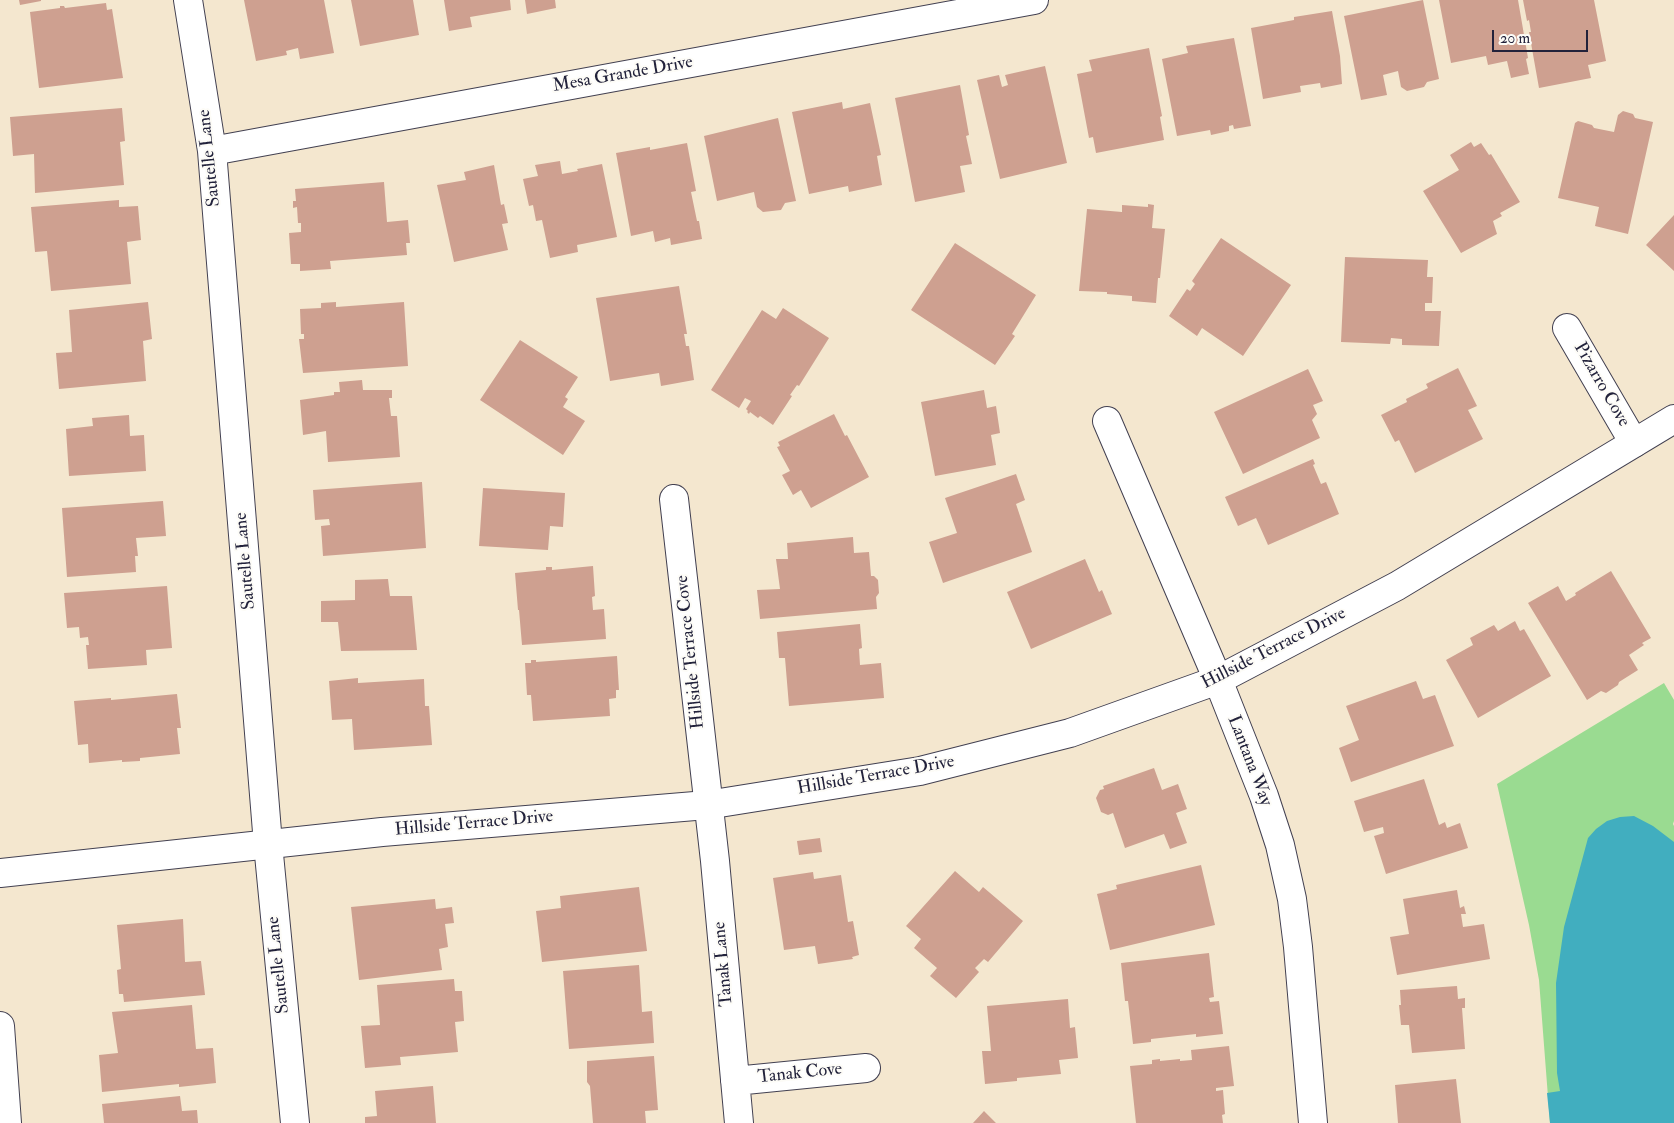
<!DOCTYPE html>
<html>
<head>
<meta charset="utf-8">
<style>
  body { margin:0 }
  #map { position:relative; width:1674px; height:1123px; overflow:hidden; background:#f4e7cf; font-family:"IM FELL Double Pica",serif }
  canvas { display:block }
  .scale { position:absolute; left:1492px; top:30px; width:96px; height:22px; box-sizing:border-box; border:2px solid #22223b; border-top:0; padding-left:6px; font-size:15px; line-height:18px; white-space:nowrap; color:#22223b; -webkit-text-stroke:4px #fdfcf7; paint-order:stroke }
</style>
</head>
<body>
<div id="map">
<canvas width="1674" height="1123"></canvas>
<div class="scale">20 m</div>
</div>
<script>
const context = document.querySelector('canvas').getContext('2d');
context.lineJoin = 'round';
function fillPath(path, color) { context.fillStyle = color; context.fill(path, 'evenodd'); }
const toPath = rows => new Path2D(rows.map(r => 'M' + r).join(''));
function stroke(path, color, width, dash) { context.strokeStyle = color; context.lineWidth = width; context.lineCap = dash ? 'butt' : 'round'; context.setLineDash(dash || []); context.stroke(path); }
function drawText(font, color, halo, rows, align = 'center') {
  context.font = font + ' "IM FELL Double Pica",serif'; context.lineWidth = 4; context.setLineDash([]); context.textBaseline = 'middle'; context.strokeStyle = halo; context.fillStyle = color; for (const [text, x, y, turn = 0] of rows) {
    context.save(); context.translate(x, y); context.rotate((+turn || 0) * Math.PI / 180); context.textAlign = isNaN(turn) ? turn : align; if (halo) context.strokeText(text, 0, 0); context.fillText(text, 0, 0); context.restore();
  }
}
const green = toPath([
  [1664,683,1674,700,1674,821,1673,824,1674,826,1674,1123,1550,1123,1539,980,1529,925,1497,784]
]);
const water = toPath([
  [1634,816,1653,826,1674,842,1674,1123,1550,1123,1547,1093,1560,1091,1557,1073,1556,983,1564,927,1588,838,1596,829,1607,821,1620,817]
]);
const building = toPath([
  [19,0,41,0,41,1,20,5],
  [244,0,324,0,334,53,300,59,298,48,286,51,287,55,256,61],
  [351,0,413,0,419,35,360,46],
  [444,0,510,0,511,10,470,17,472,27,449,31],
  [525,0,555,0,556,8,527,14],
  [1423,0,1439,79,1427,82,1424,87,1407,91,1401,87,1398,71,1383,75,1387,95,1361,100,1344,16],
  [1439,0,1518,0,1528,58,1526,59,1529,74,1511,78,1507,61,1488,65,1486,56,1451,63],
  [1523,0,1594,0,1606,61,1588,65,1591,78,1539,88,1529,32,1531,32,1529,20,1527,21],
  [106,3,107,10,112,9,123,78,39,88,30,12,60,8,60,6,64,6,65,8],
  [1332,11,1340,56,1342,84,1321,88,1320,83,1300,86,1301,92,1263,99,1251,28,1294,20,1294,17],
  [1234,38,1251,126,1234,129,1233,125,1229,126,1229,131,1211,135,1210,130,1177,136,1162,59,1188,53,1186,46],
  [1149,48,1162,116,1160,117,1164,140,1096,153,1093,137,1089,138,1077,74,1092,71,1089,60],
  [1045,66,1067,163,1000,179,977,80,999,75,1002,87,1008,85,1005,75],
  [960,85,969,135,966,136,972,164,960,166,965,192,915,202,895,98],
  [842,102,843,109,870,103,881,155,877,156,882,185,849,192,848,186,809,194,792,112],
  [122,108,125,141,120,142,124,185,35,193,34,154,13,156,10,117],
  [1623,111,1633,114,1635,118,1653,122,1628,234,1595,226,1599,207,1558,198,1575,123,1578,121,1592,125,1594,128,1614,132,1618,115],
  [778,118,796,201,785,203,781,210,763,212,757,207,754,192,717,201,704,136],
  [1471,142,1474,147,1481,143,1489,155,1491,154,1520,202,1500,213,1502,216,1493,221,1497,234,1461,253,1423,191,1459,170,1450,155],
  [687,143,696,191,691,192,697,221,699,221,702,239,671,245,670,238,655,242,653,231,631,236,616,153,650,147,650,150],
  [560,161,562,174,578,171,577,169,602,164,617,237,577,245,578,252,550,258,542,220,536,221,533,205,529,206,523,179,538,176,535,165],
  [494,165,501,205,504,204,508,223,502,224,508,250,454,262,437,185,466,180,464,172],
  [384,182,387,222,408,220,410,243,406,243,407,255,330,261,331,269,300,271,300,264,291,264,289,233,301,232,301,223,298,223,297,207,293,208,293,201,296,201,295,189],
  [119,200,119,207,138,206,141,240,127,242,131,284,51,291,47,251,35,252,31,207],
  [1148,204,1154,205,1152,228,1165,229,1160,278,1158,278,1156,303,1132,301,1132,296,1107,294,1107,292,1079,291,1087,209,1122,212,1122,205,1148,207],
  [1674,215,1674,271,1646,245],
  [1221,238,1291,285,1243,356,1202,328,1197,336,1169,316,1187,289,1190,291,1195,284,1192,281],
  [955,243,1036,295,1012,334,1015,336,995,365,911,310],
  [1345,257,1428,260,1427,277,1433,277,1432,303,1425,303,1425,311,1441,311,1439,346,1402,345,1402,339,1391,338,1390,344,1341,342],
  [679,286,687,334,684,334,686,346,689,346,694,380,661,386,659,373,610,381,596,298],
  [148,302,152,339,143,341,146,381,59,389,56,353,72,352,69,310],
  [336,302,336,307,404,302,408,366,303,373,299,339,304,339,304,334,301,334,300,309,321,308,321,303],
  [783,308,829,338,799,386,797,385,790,395,792,396,773,425,760,416,758,418,750,412,749,414,747,412,748,411,746,409,751,401,745,398,739,408,711,390,762,310,776,319],
  [520,340,578,377,565,397,568,399,563,407,585,421,563,455,480,400],
  [1458,368,1477,406,1468,410,1483,439,1415,473,1399,440,1395,442,1381,415,1407,402,1406,399,1428,388,1426,384],
  [1308,369,1323,401,1313,405,1317,414,1312,420,1320,438,1243,474,1214,412],
  [362,380,363,390,392,390,392,398,389,398,391,416,397,416,400,457,328,462,326,431,303,435,300,400,334,395,334,392,340,392,339,382],
  [984,390,987,408,996,406,1000,433,991,435,996,465,935,476,921,402],
  [834,414,845,436,847,435,869,477,811,508,801,490,793,495,782,475,790,471,777,447,780,446,778,442],
  [129,415,130,436,144,435,146,471,69,476,66,429,93,426,92,418],
  [1313,459,1315,464,1313,465,1321,484,1326,482,1339,514,1268,545,1256,518,1238,526,1225,497],
  [1016,474,1025,500,1016,504,1032,552,943,583,929,542,957,533,945,498],
  [422,482,426,548,323,556,321,526,330,525,329,519,315,520,313,490],
  [483,488,565,493,563,527,550,526,548,550,479,546],
  [163,501,166,536,136,538,138,556,135,556,136,572,67,577,62,508],
  [853,537,854,553,869,552,871,576,874,576,878,580,879,593,876,597,877,609,760,619,757,590,780,589,776,559,788,559,787,543],
  [1085,559,1099,592,1102,590,1112,614,1031,649,1007,592],
  [593,566,595,596,592,597,593,610,604,609,606,639,522,645,519,610,518,610,515,573,546,570,546,567,552,567,552,570],
  [1611,571,1651,638,1642,643,1644,645,1629,655,1638,670,1619,682,1618,685,1606,693,1601,691,1587,700,1528,603,1558,586,1566,601,1576,595,1575,593],
  [388,579,390,596,412,596,417,650,341,651,338,622,321,622,321,601,355,600,355,580],
  [167,586,172,648,146,650,147,665,88,669,86,645,89,645,88,637,80,638,79,627,67,628,64,593],
  [1515,621,1520,631,1524,629,1551,676,1478,718,1446,660,1473,645,1470,638,1494,625,1498,631],
  [860,624,862,648,859,649,860,665,881,663,884,698,789,706,785,658,779,658,777,632],
  [617,656,619,690,616,690,616,698,609,699,610,716,533,721,531,695,527,695,525,663,531,663,531,660,536,660,536,662],
  [358,678,358,683,424,679,425,706,429,706,432,745,354,750,352,719,332,720,329,681],
  [1416,681,1423,699,1435,695,1454,746,1351,782,1339,748,1359,740,1346,706],
  [177,694,181,728,177,728,180,754,140,758,140,761,122,762,122,760,89,763,88,744,78,745,74,701,111,698,111,700],
  [1154,768,1162,790,1178,784,1187,809,1176,813,1187,843,1170,849,1164,834,1125,848,1113,813,1108,815,1101,812,1096,798,1100,790,1104,789,1103,786],
  [1424,779,1439,825,1445,822,1447,828,1460,823,1468,848,1386,874,1374,836,1384,833,1383,827,1364,832,1354,801],
  [820,838,822,852,799,855,797,841],
  [1201,865,1215,925,1110,950,1097,894,1117,889,1116,885],
  [955,871,979,892,983,887,1023,921,988,962,984,959,975,968,979,972,956,998,930,976,937,968,914,948,921,939,906,926],
  [813,872,814,879,841,875,848,922,853,921,859,955,852,957,853,959,818,964,815,946,784,950,773,878],
  [639,887,647,951,542,962,536,911,561,908,560,896],
  [1457,890,1460,908,1464,906,1466,914,1461,914,1463,927,1484,924,1490,959,1397,975,1390,937,1409,934,1403,899],
  [435,899,436,909,452,907,454,923,445,924,448,947,439,949,442,970,359,980,351,907],
  [183,919,185,962,201,961,205,995,124,1002,123,994,119,994,117,970,121,969,117,925],
  [1209,953,1214,997,1209,998,1210,1002,1219,1001,1223,1034,1196,1037,1196,1034,1151,1039,1151,1042,1133,1044,1128,1001,1125,1001,1121,963],
  [639,965,642,1012,652,1011,654,1043,569,1049,563,971],
  [454,979,455,991,462,991,464,1021,455,1022,458,1052,400,1057,401,1065,365,1068,361,1026,380,1025,377,985],
  [1457,986,1458,999,1465,998,1465,1008,1462,1008,1465,1049,1412,1053,1409,1025,1401,1025,1399,1005,1401,1005,1400,990],
  [1068,999,1070,1028,1075,1027,1078,1058,1059,1060,1061,1074,1017,1078,1017,1081,985,1084,982,1051,991,1051,987,1006],
  [192,1005,196,1049,213,1048,216,1083,179,1087,179,1084,102,1092,99,1055,118,1053,112,1012],
  [1229,1046,1234,1086,1216,1088,1216,1091,1223,1090,1225,1114,1222,1115,1223,1123,1136,1123,1130,1066,1152,1064,1152,1060,1160,1059,1160,1061,1180,1059,1180,1061,1192,1060,1191,1050],
  [654,1056,658,1110,645,1111,646,1123,593,1123,590,1086,587,1082,587,1061],
  [1456,1079,1461,1123,1398,1123,1395,1085],
  [433,1086,436,1123,365,1123,365,1117,377,1116,375,1091],
  [180,1096,182,1111,197,1110,198,1123,104,1123,102,1104],
  [984,1111,996,1123,973,1123]
]);
const street = toPath([
  [188,0,212,151,268,844,295,1123],
  [212,151,1034,0],
  [1567,328,1634,443],
  [1107,421,1218,680,1264,796,1280,845,1292,899,1298,947,1313,1123],
  [674,499,715,861,739,1123],
  [735,1081,866,1068]
]);
const secondary = toPath([
  [0,873,382,832,707,805,920,771,1070,733,1218,680,1397,586,1674,419],
  [0,1026,7,1123]
]);
const streetNames = [
  ["Mesa Grande Drive",623,75,-10],
  ["Sautelle Lane",210,158,-96],
  ["Pizarro Cove",1601,385,60],
  ["Sautelle Lane",246,561,-95],
  ["Hillside Terrace Drive",1274,649,-27],
  ["Hillside Terrace Cove",691,652,-96],
  ["Lantana Way",1249,761,69],
  ["Hillside Terrace Drive",876,776,-10],
  ["Hillside Terrace Drive",474,824,-5],
  ["Tanak Lane",724,964,-95],
  ["Sautelle Lane",279,965,-96],
  ["Tanak Cove",800,1074,-6]
];
fillPath(green, '#9adb91');
fillPath(water, '#41aebf');
fillPath(building, '#cea090');
stroke(street, '#424051', 30);
stroke(secondary, '#424051', 30);
stroke(street, '#fff', 28);
stroke(secondary, '#fff', 28);
drawText('18px', '#22223b', '#fdfcf7', streetNames);
</script>
</body>
</html>
